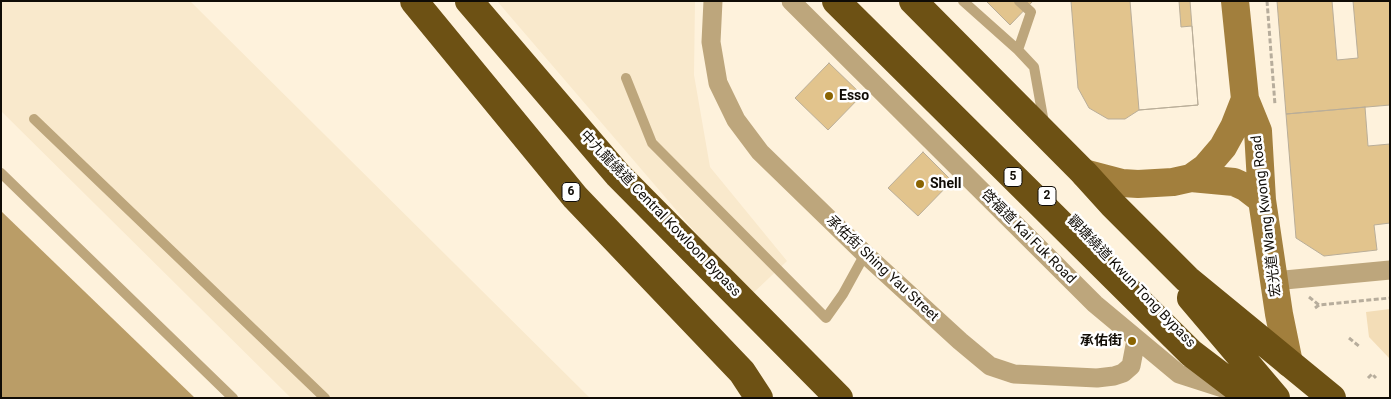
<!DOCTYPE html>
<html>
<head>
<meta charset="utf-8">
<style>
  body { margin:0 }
  #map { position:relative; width:1391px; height:399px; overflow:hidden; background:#fef2dc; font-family:Roboto,sans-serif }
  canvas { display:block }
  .frame { position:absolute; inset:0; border:2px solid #100c06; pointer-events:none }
</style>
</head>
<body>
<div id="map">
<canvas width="1391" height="399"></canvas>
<div class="frame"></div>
</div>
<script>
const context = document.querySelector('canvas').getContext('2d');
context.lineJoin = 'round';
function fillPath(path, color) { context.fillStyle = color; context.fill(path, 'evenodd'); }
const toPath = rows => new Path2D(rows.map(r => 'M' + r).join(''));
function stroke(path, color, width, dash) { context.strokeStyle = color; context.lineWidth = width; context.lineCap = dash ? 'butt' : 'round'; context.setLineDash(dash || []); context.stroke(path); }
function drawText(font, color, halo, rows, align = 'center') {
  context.font = font + ' Roboto,"Noto Sans TC",sans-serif'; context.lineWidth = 5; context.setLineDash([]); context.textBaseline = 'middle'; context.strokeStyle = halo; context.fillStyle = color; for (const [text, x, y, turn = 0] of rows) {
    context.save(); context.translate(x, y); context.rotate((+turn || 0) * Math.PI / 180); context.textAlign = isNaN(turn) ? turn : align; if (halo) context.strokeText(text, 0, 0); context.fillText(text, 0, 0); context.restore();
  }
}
const built = toPath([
  [1,1,190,1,590,398,291,398,1,111],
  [497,1,695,1,694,75,710,167,787,261,750,296]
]);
const green = toPath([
  [1390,309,1390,359,1369,337,1366,312]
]);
const water = toPath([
  [1,211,195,398,1,398]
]);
const building = toPath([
  [986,1,1033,1,1010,25,986,1],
  [1071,1,1190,1,1198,105,1139,110,1125,119,1108,119,1089,108,1078,88,1071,1],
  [1130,1,1179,1,1181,27,1192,26,1198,105,1139,110,1130,1],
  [1277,1,1332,1,1337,60,1358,58,1353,1,1390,1,1390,105,1286,114,1277,1],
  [829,63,862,95,828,130,795,98,829,63],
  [1365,107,1368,146,1390,144,1390,223,1374,225,1377,250,1324,256,1296,238,1286,114,1365,107],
  [923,152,952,181,918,216,888,188,923,152]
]);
const path = toPath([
  [1267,1,1275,105],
  [1309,297,1319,305],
  [1315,308,1319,305,1390,298],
  [1349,338,1360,347],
  [1368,378,1372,374,1376,378]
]);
const lane = toPath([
  [963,1,1018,50,1034,67,1044,123],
  [1018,50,1031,12,1019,1],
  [626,78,652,143,826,318,843,294,865,254],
  [34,119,325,398],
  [1,173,233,398]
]);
const street = toPath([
  [713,1,711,42,718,83,736,120,760,152,865,254,960,341,990,366,1014,374,1097,378,1114,376,1123,373,1131,366,1136,340],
  [791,1,1095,304,1179,374,1232,391],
  [1274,281,1390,270]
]);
const secondary = toPath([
  [1235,1,1245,99,1258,131,1262,200,1279,314,1289,363],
  [1084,173,1122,183,1138,184,1173,182,1191,178,1205,168,1223,147,1234,127,1245,99],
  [1191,178,1234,182,1245,187,1262,200]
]);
const highway = toPath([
  [414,1,575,197,742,372,759,398],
  [469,1,618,175,839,398],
  [836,1,1191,353,1250,398],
  [913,1,1084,173,1113,205,1187,279,1332,398],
  [1191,298,1276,398]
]);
const markers = [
  [829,96,5,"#8a6402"],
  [920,184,5,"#8a6402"],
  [1132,341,5,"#8a6402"]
];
const shields = [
  [1013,177,18],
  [571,192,18],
  [1047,196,18]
];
const shieldNames = [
  ["5",1013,177],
  ["6",571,192],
  ["2",1047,196]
];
const poiNames = [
  ["Esso",839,96],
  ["Shell",930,184],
  ["承佑街",1122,341,"right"]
];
const streetNames = [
  ["中九龍繞道 Central Kowloon Bypass",660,214,46],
  ["宏光道 Wang Kwong Road",1267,216,-97],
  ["啓福道 Kai Fuk Road",1028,237,45],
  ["承佑街 Shing Yau Street",882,269,43],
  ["觀塘繞道 Kwun Tong Bypass",1131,282,46]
];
fillPath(built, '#f9e9cc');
fillPath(green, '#f3ddb7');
fillPath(water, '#ba9d67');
fillPath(building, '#e2c48d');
stroke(building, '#b9ad98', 1);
stroke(path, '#b7ad9c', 3, [5, 2.5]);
stroke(lane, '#bda67c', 10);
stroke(street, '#bda67c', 19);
stroke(secondary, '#a27f3d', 28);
stroke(highway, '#6d5114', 28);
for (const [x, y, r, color] of markers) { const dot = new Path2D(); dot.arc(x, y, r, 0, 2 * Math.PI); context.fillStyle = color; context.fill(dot); stroke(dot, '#fff', 2); }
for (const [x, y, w] of shields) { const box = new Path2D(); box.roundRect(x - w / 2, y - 9.5, w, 19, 4); context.fillStyle = '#fff'; context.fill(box); stroke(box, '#100c06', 1); }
drawText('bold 12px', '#100c06', null, shieldNames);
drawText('bold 14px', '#100c06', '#fff', poiNames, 'left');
drawText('14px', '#100c06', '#fff', streetNames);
</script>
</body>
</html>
